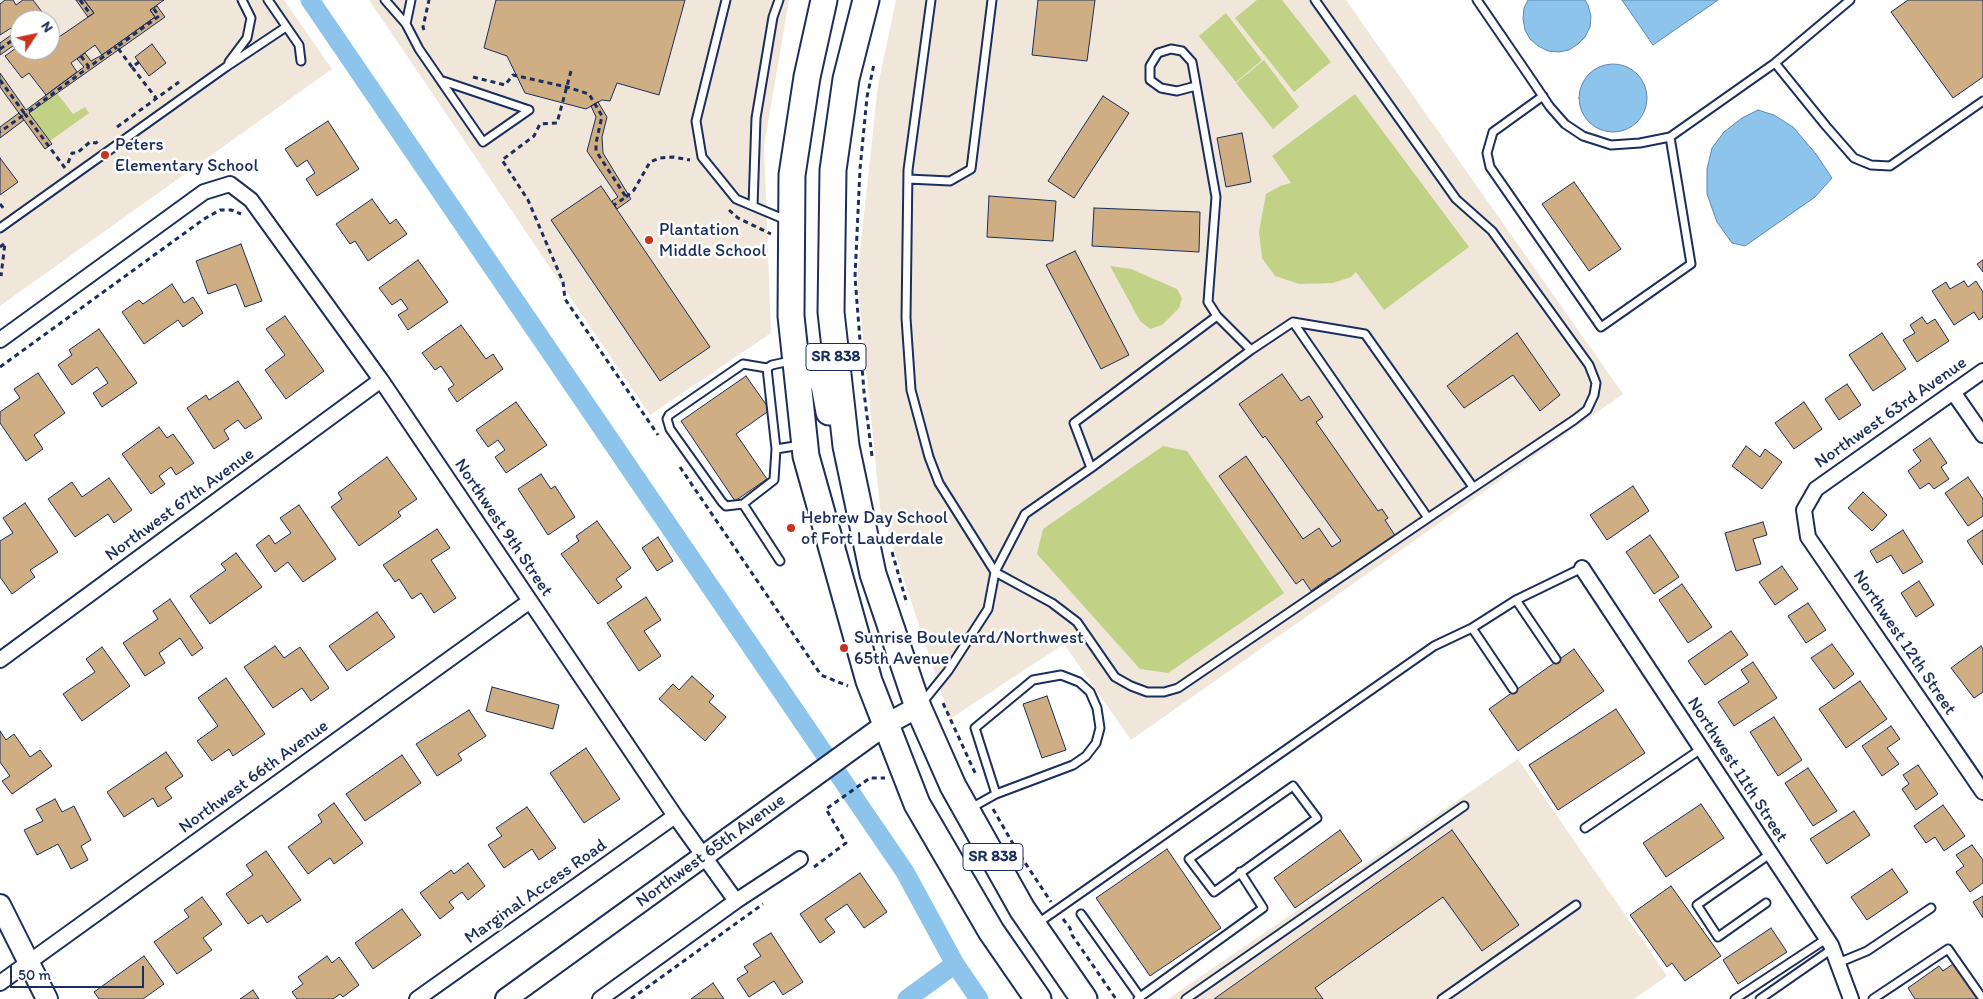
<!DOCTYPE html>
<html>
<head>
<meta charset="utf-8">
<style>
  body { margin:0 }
  #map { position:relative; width:1983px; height:999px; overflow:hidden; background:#fff; font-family:Itim,sans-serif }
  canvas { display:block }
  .north { position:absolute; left:10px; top:10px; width:50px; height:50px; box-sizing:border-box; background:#fff; border:1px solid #a4acbf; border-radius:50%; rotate:56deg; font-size:14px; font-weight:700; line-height:20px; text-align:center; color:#1b2f5e }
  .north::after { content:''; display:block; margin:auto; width:18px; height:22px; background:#c8321e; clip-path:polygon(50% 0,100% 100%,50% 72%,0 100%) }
  .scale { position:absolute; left:10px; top:966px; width:134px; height:22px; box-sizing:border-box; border:2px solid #1b2f5e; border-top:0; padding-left:6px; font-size:15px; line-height:18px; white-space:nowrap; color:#1b2f5e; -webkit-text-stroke:4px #fff; paint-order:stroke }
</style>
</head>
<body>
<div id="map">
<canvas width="1983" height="999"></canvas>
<div class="north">N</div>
<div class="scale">50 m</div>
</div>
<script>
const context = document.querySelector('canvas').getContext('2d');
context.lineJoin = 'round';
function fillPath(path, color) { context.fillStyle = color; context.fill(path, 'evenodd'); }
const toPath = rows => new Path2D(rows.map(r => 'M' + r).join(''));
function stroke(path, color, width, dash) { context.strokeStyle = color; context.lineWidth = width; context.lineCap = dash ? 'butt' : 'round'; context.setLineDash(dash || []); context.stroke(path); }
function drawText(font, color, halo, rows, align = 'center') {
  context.font = font + ' Itim,sans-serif'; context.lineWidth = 5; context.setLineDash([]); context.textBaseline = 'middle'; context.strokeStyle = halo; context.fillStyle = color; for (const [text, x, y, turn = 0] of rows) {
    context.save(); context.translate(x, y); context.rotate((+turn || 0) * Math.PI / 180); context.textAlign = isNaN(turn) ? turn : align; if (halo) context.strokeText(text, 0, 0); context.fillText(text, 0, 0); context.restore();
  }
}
const built = toPath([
  [0,0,284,0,332,69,0,306],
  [20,20,50,20,50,50,20,50],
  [369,0,789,0,764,146,771,333,650,415],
  [896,0,1346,0,1623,394,1131,740,1064,644,950,719,880,507,857,278,878,85],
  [1518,759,1667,976,1634,999,1168,999]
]);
const green = toPath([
  [1257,0,1282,0,1331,62,1294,92,1235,18],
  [1226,13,1262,60,1236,82,1199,36],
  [1264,60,1299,107,1273,129,1236,83],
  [57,93,73,114,85,107,89,113,50,141,29,113],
  [1355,94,1469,247,1384,310,1356,272,1351,277,1333,283,1299,284,1275,276,1262,258,1259,232,1266,194,1280,186,1291,183,1272,156],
  [1110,266,1131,269,1177,289,1182,298,1179,308,1162,325,1150,329,1140,321],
  [1163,446,1187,451,1284,593,1168,673,1140,669,1037,554,1043,529]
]);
const water = toPath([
  [1528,0,1585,0,1588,5,1591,16,1590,27,1585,37,1578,44,1569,50,1559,52,1548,51,1538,46,1530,39,1525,30,1523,19,1524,8,1528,0],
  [1622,0,1718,0,1653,45,1622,0],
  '1579 98a34 34 0 1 1 68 0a34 34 0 1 1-68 0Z',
  [1758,110,1774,115,1793,127,1816,154,1832,178,1815,197,1745,246,1732,243,1717,222,1707,194,1707,169,1712,148,1724,132,1742,118,1758,110]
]);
const canal = toPath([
  [310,0,905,872,955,964,979,999],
  [907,999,955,964]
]);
const building = toPath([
  [5,0,13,0,16,5,23,0,33,0,48,20,20,20,20,41,11,28,0,35,0,4,5,0],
  [76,0,84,0,94,13,88,17,76,0],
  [84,0,164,0,150,10,155,17,102,55,95,45,71,63,77,72,46,95,29,73,22,78,5,56,20,45,20,50,50,50,50,23,59,37,94,13,84,0],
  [496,0,685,0,659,95,617,83,610,101,602,100,586,109,525,93,507,56,484,48,496,0],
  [1038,0,1095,0,1087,61,1032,55,1038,0],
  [1908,0,1983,0,1983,77,1953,98,1891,12,1908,0],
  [157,6,165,17,29,113,52,144,45,149,0,87,0,73,26,110,84,67,77,59,85,53,91,61,102,55,155,17,150,10,157,6],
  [14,33,20,41,0,55,0,43,14,33],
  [152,44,166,63,149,76,135,57,152,44],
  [1103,96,1129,113,1074,198,1048,181,1103,96],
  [598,102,607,117,602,137,603,153,631,199,617,209,612,201,618,197,587,151,596,117,591,106,598,102],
  [19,113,24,120,0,138,0,127,19,113],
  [328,121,359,169,317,196,306,179,315,173,307,160,297,167,285,149,328,121],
  [1242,133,1251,182,1226,187,1217,138,1242,133],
  [0,158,18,182,0,195,0,158],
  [1574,182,1621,249,1589,271,1542,204,1574,182],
  [601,186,710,347,660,381,551,220,601,186],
  [989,196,1056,201,1053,241,987,237,989,196],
  [372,199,390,224,396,219,407,234,368,261,355,241,350,244,336,224,372,199],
  [1094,208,1200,212,1199,252,1092,246,1094,208],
  [241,244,262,301,245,307,236,284,208,294,196,261,241,244],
  [1075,251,1129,355,1101,369,1046,265,1075,251],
  [418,260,448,302,408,330,398,315,408,309,401,299,392,305,379,288,418,260],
  [1983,260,1983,272,1977,264,1983,260],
  [1964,281,1968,287,1976,281,1983,292,1983,317,1979,320,1974,312,1954,325,1932,291,1946,282,1950,289,1964,281],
  [172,284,184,303,193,297,203,313,183,327,178,320,144,344,122,312,139,300,143,304,172,284],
  [285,316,324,371,286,399,265,370,285,355,266,329,285,316],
  [1922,317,1927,324,1935,319,1949,341,1917,362,1903,340,1915,333,1910,325,1922,317],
  [461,325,486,359,493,354,503,369,457,402,448,389,454,385,441,366,435,370,422,353,461,325],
  [99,329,137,383,102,407,93,393,108,383,97,367,72,385,58,365,72,355,69,350,99,329],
  [1517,333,1560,395,1540,411,1513,375,1464,408,1447,386,1517,333],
  [1882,333,1906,369,1873,391,1849,355,1882,333],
  [38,373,65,413,34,435,43,449,26,461,0,423,0,412,20,398,14,389,38,373],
  [1282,374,1301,401,1309,396,1323,417,1316,422,1378,511,1382,509,1388,518,1385,520,1396,537,1332,581,1329,578,1311,591,1303,579,1296,584,1219,476,1246,456,1303,539,1319,528,1332,547,1341,541,1265,436,1263,438,1239,404,1282,374],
  [746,376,770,410,736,434,767,479,735,501,681,421,746,376],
  [238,381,262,418,245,429,238,420,224,430,229,439,214,449,187,408,206,395,209,400,238,381],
  [1847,384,1861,405,1839,420,1825,399,1847,384],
  [516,402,547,445,506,473,495,457,505,450,498,440,488,447,476,430,516,402],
  [1804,402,1822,429,1794,449,1775,423,1804,402],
  [159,427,167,438,173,434,194,463,176,475,171,467,159,476,165,484,151,494,122,454,159,427],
  [1930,438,1947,463,1941,467,1949,479,1934,489,1929,483,1920,489,1908,471,1921,461,1913,450,1930,438],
  [1746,446,1760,457,1765,449,1782,462,1762,489,1732,466,1746,446],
  [387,457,417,499,398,512,401,516,359,546,331,507,342,499,338,493,387,457],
  [541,474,551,489,555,486,575,517,548,535,518,489,541,474],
  [1968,477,1983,499,1983,516,1968,526,1945,493,1968,477],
  [109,478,132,510,114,523,108,514,75,537,48,499,72,482,82,497,109,478],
  [1633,486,1649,511,1607,540,1590,515,1633,486],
  [1863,492,1887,515,1872,531,1848,508,1863,492],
  [25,503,58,552,30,570,35,577,12,594,0,577,0,541,13,533,3,518,25,503],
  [299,505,336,559,303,582,288,562,275,572,256,545,269,535,275,544,291,533,280,518,299,505],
  [597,521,631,568,616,579,622,587,598,604,561,554,579,541,576,536,597,521],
  [1763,522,1767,535,1753,539,1761,564,1736,571,1725,533,1763,522],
  [437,529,450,548,431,560,456,598,434,613,421,593,412,599,399,579,395,582,383,565,437,529],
  [1903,530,1923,562,1903,574,1891,555,1877,563,1870,551,1903,530],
  [1983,530,1983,565,1967,541,1983,530],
  [1650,535,1679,577,1654,594,1626,552,1650,535],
  [658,537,673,561,657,571,642,548,658,537],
  [236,553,262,587,210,624,190,596,226,570,221,564,236,553],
  [1782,566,1798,589,1775,605,1759,582,1782,566],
  [1919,581,1934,605,1916,617,1901,593,1919,581],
  [1682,584,1712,627,1688,643,1659,600,1682,584],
  [646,597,661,620,644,631,661,656,639,671,607,623,646,597],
  [170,599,203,648,192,656,180,638,159,653,165,663,145,676,123,643,158,619,153,611,170,599],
  [1808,603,1826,630,1806,643,1788,616,1808,603],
  [377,612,395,637,347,671,329,646,377,612],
  [1731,631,1748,655,1705,685,1688,661,1731,631],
  [1832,644,1854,674,1834,689,1811,658,1832,644],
  [275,646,284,658,300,647,329,688,311,701,302,688,273,708,244,667,275,646],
  [1981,646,1983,649,1983,692,1974,698,1951,668,1981,646],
  [102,647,130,686,82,721,63,694,95,672,86,659,102,647],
  [1574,649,1604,691,1518,751,1489,709,1574,649],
  [1753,662,1777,698,1734,726,1718,702,1749,682,1741,670,1753,662],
  [692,676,714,696,709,702,726,717,705,741,659,699,673,684,679,690,692,676],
  [226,678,265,734,233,756,229,749,212,761,197,741,218,726,198,698,226,678],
  [1860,681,1887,719,1846,748,1819,709,1860,681],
  [492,687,559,705,553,729,486,711,492,687],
  [1047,696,1066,750,1042,758,1023,704,1047,696],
  [1616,709,1645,753,1558,810,1529,765,1616,709],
  [469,710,486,736,458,754,462,760,437,776,416,744,469,710],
  [1774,717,1802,760,1778,776,1750,732,1774,717],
  [1891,726,1900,739,1887,748,1899,764,1882,776,1862,746,1891,726],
  [0,731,6,740,14,734,30,757,40,750,52,766,12,794,2,781,10,776,0,762,0,731],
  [586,748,620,799,584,823,550,773,586,748],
  [166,752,183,776,165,788,172,798,158,807,153,798,124,817,107,792,166,752],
  [402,755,421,783,365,821,346,794,402,755],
  [1918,765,1938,794,1916,810,1902,789,1909,784,1903,775,1918,765],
  [1808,768,1837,811,1813,826,1785,783,1808,768],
  [55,799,62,812,74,806,91,840,81,846,88,860,71,869,58,844,37,855,24,830,43,821,36,809,55,799],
  [334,803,363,843,334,864,330,858,308,874,288,847,322,822,318,815,334,803],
  [1701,804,1724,838,1666,877,1643,843,1701,804],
  [1943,805,1965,836,1944,851,1935,837,1926,843,1914,826,1943,805],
  [527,807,556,848,539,860,532,849,504,868,488,845,502,836,496,828,527,807],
  [1854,811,1870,835,1827,864,1810,839,1854,811],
  [1340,830,1362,861,1295,908,1274,878,1340,830],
  [1452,830,1519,925,1482,951,1443,897,1315,988,1323,999,1214,999,1452,830],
  [1972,845,1983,860,1983,883,1970,892,1956,872,1964,866,1956,855,1972,845],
  [1167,849,1221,928,1150,976,1096,898,1167,849],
  [266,851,301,900,267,923,262,915,248,924,226,894,253,875,246,865,266,851],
  [468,863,485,886,468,900,462,892,449,902,454,908,440,919,420,893,451,870,454,874,468,863],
  [1892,869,1908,892,1867,920,1851,897,1892,869],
  [860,873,887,912,864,928,847,904,825,919,835,932,820,943,800,914,860,873],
  [1671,886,1721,956,1685,981,1672,963,1667,967,1630,915,1671,886],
  [1983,896,1983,918,1973,902,1983,896],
  [202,897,222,924,203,938,212,950,177,974,154,942,189,917,184,910,202,897],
  [402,909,421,935,373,969,355,943,402,909],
  [1771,928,1787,952,1738,984,1723,960,1771,928],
  [771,933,803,982,783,995,774,981,749,997,737,979,748,972,744,967,761,956,753,944,771,933],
  [144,956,164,984,143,999,99,999,94,992,144,956],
  [327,956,332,963,339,957,359,985,343,997,340,994,333,999,297,999,292,992,303,984,298,977,327,956],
  [1953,964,1978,999,1915,999,1908,988,1939,966,1943,971,1953,964],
  [713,983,724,999,691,999,713,983],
  [253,990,259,999,240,999,253,990]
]);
const path = toPath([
  [80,0,91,15],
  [424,30,423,27,429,0],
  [0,49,17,37],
  [81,56,89,67,117,47],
  [139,62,132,67,156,98],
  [132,67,117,47,159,16,153,8],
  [571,71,557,123,540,124,534,136,502,160,528,200,563,282,565,299,658,435],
  [473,77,505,85,513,75,567,87,589,94,602,116,596,143,596,151,626,197,614,205],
  [0,80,25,114,0,132],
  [117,127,179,82],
  [68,163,72,153,77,153,90,142,96,143,98,141],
  [65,168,25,114,89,67],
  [626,197,634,190,650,162,660,158,673,157,690,160],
  [0,204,5,210],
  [729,210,738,218,771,234],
  [0,247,5,243,1,276],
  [0,367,204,219,220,210,231,210,241,214],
  [872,456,864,392,855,277,860,169,867,97,874,64],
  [680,467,821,675,848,686],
  [892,552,907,604],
  [943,703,976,775],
  [993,809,1016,849,1051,902],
  [814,867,846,843,826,809,870,778,885,778],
  [1063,919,1070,928,1072,935,1116,999],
  [631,999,763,904]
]);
const lane = toPath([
  [268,0,299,45,301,61],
  [385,0,406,24,419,49,483,142,529,110],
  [726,0,696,121,702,157,736,199,786,220],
  [931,0,908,170,906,318,911,390,929,457,939,483,995,572,1052,603,1077,622,1115,677,1131,686,1147,692,1164,692,1178,688,1428,518],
  [1477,0,1527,73,1550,107,1565,124,1583,136,1611,145,1640,143,1670,137,1691,264,1601,327,1490,167,1487,153,1493,132,1543,96],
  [406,24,411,0],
  [229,62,247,38,251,18,242,0],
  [1775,63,1826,126,1854,158,1871,165,1890,166,1983,101],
  [443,81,529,110],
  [1196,86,1177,91,1161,88,1150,80,1150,66,1158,53,1171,49,1182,51,1192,62,1216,197,1208,302,1217,316],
  [1670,137,1775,63,1850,0],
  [908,179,950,181,971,169,992,0],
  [753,206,756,118,773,17,779,0],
  [0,228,226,67,286,27],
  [1293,322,1428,518,1574,420,1587,410,1594,395,1596,383,1589,365,1492,231,1456,199,1315,0],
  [790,361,772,365,767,368,776,449,801,445],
  [776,449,774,480,743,504,780,561],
  [1091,468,1074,423,1217,316,1251,350],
  [743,504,726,506,722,502,670,429,667,419,669,415,743,364,767,368],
  [1516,600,1582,568],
  [1513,689,1472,628,1516,600,1556,659],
  [922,703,948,671,988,609,995,572,1025,514,1091,468,1251,350,1293,322,1365,334,1473,487],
  [1293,786,1317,818,1214,892,1189,859,1293,786],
  [971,808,996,794,1073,765,1086,756,1096,743,1100,728,1097,708,1090,692,1079,682,1061,675,1033,680,975,728,996,794],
  [1585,828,1701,749],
  [1766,903,1718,937,1697,905,1770,854],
  [1081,914,1140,997,1138,999],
  [1038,923,1434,646,1472,628],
  [1838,963,1867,951,1931,908],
  [1140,997,1263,908,1240,872],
  [1186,999,1464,806],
  [1442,999,1576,905],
  [1735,999,1826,939],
  [1760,999,1832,949],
  [1873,999,1948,949,1983,999]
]);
const street = toPath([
  [0,340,204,192,230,184,251,200,381,380,675,816,736,901],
  [1983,371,1816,489,1804,510,1808,537,1983,792],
  [1953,392,1983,435],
  [1582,568,1831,945,1851,999],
  [0,660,381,380],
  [0,983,530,601],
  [417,999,675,816],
  [600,999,736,901,800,859]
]);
const secondary = toPath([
  [0,905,47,999],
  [506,999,885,725,918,707]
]);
const highway = toPath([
  [824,0,807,77,792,175,791,316,806,456,869,681,917,804,991,931,1038,999],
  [866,0,846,79,833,170,831,312,846,446,873,574,918,707,953,786,1022,909,1084,999],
  [796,359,811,369,820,378,824,385,829,412]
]);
const markers = [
  [105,155,5,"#c8321e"],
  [649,240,5,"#c8321e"],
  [791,528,5,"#c8321e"],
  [844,648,5,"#c8321e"]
];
const shields = [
  [836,357,60],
  [993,857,60]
];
const shieldNames = [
  ["SR 838",836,357],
  ["SR 838",993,857]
];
const poiNames = [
  ["Peters",115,145],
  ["Elementary School",115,166],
  ["Plantation",659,230],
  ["Middle School",659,251],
  ["Hebrew Day School",801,518],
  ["of Fort Lauderdale",801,539],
  ["Sunrise Boulevard/Northwest",854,638],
  ["65th Avenue",854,659]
];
const streetNames = [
  ["Northwest 63rd Avenue",1891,413,-35],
  ["Northwest 67th Avenue",180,505,-36],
  ["Northwest 9th Street",503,528,56],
  ["Northwest 12th Street",1904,643,56],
  ["Northwest 11th Street",1737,770,57],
  ["Northwest 66th Avenue",254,777,-36],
  ["Northwest 65th Avenue",711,851,-36],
  ["Marginal Access Road",536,892,-35]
];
fillPath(built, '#f0e7da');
fillPath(green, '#c1d287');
fillPath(water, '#8cc4eb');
stroke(water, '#5f88b3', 1);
stroke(canal, '#8cc4eb', 19);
fillPath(building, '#ceae82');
stroke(building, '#1b2f5e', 1);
stroke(lane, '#1b2f5e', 11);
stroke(street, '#1b2f5e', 18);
stroke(secondary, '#1b2f5e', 24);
stroke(highway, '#1b2f5e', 29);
stroke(path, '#1b2f5e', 3, [5, 4]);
stroke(lane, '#fff', 7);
stroke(street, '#fff', 14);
stroke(secondary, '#fff', 20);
stroke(highway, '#fff', 25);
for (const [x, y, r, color] of markers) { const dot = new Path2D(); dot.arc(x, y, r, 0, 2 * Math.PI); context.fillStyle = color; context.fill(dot); stroke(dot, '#fff', 2); }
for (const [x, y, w] of shields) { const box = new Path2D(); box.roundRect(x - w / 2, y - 13.5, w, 27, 4); context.fillStyle = '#fff'; context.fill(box); stroke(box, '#1b2f5e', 1); }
drawText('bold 16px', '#1b2f5e', null, shieldNames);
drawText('18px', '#1b2f5e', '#fff', poiNames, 'left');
drawText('18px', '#1b2f5e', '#fff', streetNames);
</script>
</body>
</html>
